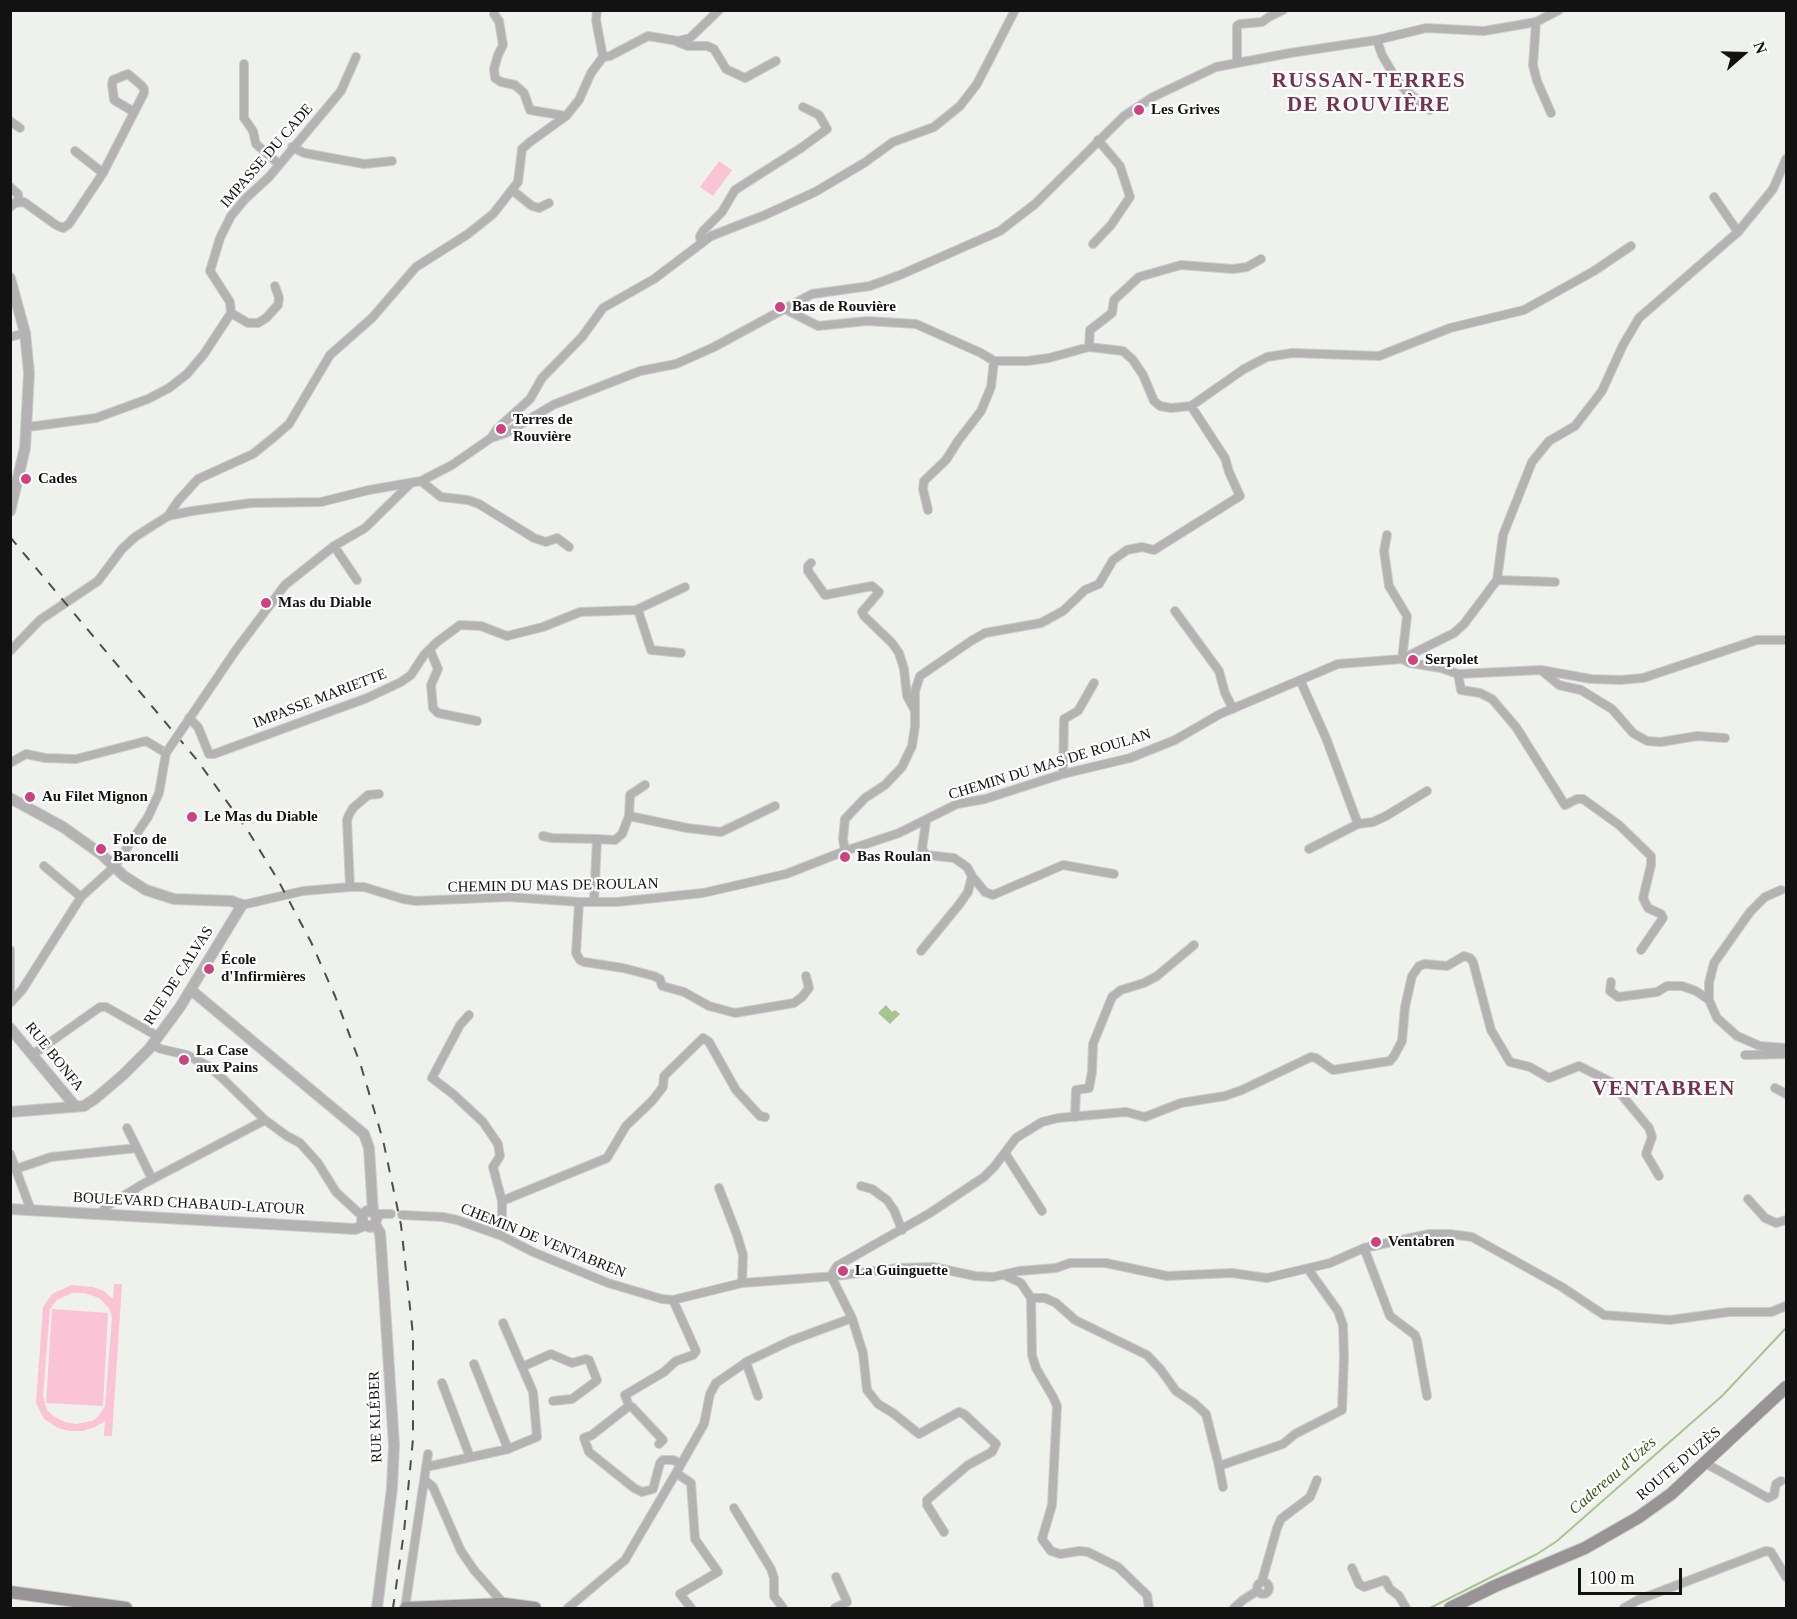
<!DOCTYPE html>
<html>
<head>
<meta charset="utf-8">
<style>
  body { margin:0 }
  #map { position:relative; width:1797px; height:1619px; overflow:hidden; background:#eff1ed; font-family:Georgia,serif }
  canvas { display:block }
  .frame { position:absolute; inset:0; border:12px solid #111211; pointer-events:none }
  .north { position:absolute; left:1713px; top:24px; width:60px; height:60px; -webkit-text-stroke:4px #fff; paint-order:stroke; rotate:70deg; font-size:16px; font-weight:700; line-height:24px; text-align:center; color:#111211 }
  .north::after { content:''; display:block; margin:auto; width:21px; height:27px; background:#111211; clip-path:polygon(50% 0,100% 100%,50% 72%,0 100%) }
  .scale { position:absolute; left:1578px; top:1568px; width:104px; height:27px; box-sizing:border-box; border:3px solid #111211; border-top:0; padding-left:8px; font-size:18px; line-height:21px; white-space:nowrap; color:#111211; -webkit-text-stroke:4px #fff; paint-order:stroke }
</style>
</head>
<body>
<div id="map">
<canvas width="1797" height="1619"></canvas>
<div class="frame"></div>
<div class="north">N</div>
<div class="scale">100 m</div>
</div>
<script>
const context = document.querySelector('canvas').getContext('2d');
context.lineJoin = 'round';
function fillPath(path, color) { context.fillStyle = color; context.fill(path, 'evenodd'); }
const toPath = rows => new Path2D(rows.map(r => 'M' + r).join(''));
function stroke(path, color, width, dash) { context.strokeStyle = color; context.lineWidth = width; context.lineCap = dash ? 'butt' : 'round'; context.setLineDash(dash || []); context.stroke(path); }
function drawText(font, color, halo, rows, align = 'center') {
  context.font = font + ' Georgia,serif'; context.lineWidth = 4.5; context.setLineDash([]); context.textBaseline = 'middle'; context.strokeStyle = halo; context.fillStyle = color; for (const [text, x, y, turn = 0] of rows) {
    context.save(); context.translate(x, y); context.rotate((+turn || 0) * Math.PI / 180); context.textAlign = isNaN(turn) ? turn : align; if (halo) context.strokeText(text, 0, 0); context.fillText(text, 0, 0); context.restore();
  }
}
const green = toPath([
  [719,161,732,170,713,196,700,187],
  [114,1284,122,1284,112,1436,104,1436,105,1421,95,1427,83,1431,69,1431,58,1428,44,1419,36,1403,43,1307,52,1294,71,1285,93,1287,104,1291,113,1299],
  [72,1293,85,1293,99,1298,109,1308,112,1318,105,1406,98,1417,92,1421,76,1424,65,1422,53,1416,47,1410,43,1396,50,1309,57,1300],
  [52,1309,108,1313,103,1406,46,1403]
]);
const water = toPath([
  [886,1005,892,1012,895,1010,900,1014,890,1024,878,1013]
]);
const stream = toPath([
  [1430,1608,1537,1554,1557,1541,1722,1396,1786,1328]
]);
const minor = toPath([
  [494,14,499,21,503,45,498,55,494,69,495,78,501,82,515,85,524,93,530,110,566,116],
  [1536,22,1533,65,1537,81,1551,113],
  [1377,40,1382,55,1396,79,1406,91,1430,110],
  [678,42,688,46,707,46,714,49,726,69,745,78,776,61],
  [603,57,610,56,648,36,678,41,690,38,719,10],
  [1237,62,1237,26,1240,24,1262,22,1269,17,1283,10],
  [244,64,244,118,253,131,256,144,279,164],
  [10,121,20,128],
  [292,147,304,153,364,164,392,161],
  [75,151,103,173],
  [10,187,18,194,19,202],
  [512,190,532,206,539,208,549,203],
  [1714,197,1738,232],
  [10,207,15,203,24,202,56,225,63,228,69,224,103,173,144,93,144,89,141,85,128,74,113,80,112,84,114,100,134,112],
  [701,244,700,236,703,231,722,212,735,190,801,148,827,129,819,115,803,107],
  [1093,244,1111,225,1130,197,1120,166,1098,140],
  [783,308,818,326,867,321,916,324,981,353,994,361,1027,361,1049,358,1089,347,1123,351,1133,360,1143,375,1154,401,1160,406,1171,408,1191,406,1244,369,1267,357,1292,353,1379,356,1450,328,1524,310,1594,271,1631,246],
  [231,313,248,323,258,323,266,318,278,305,279,298,275,286],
  [10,337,25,333],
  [1089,347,1090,330,1112,313,1114,300,1139,277,1181,265,1233,269,1247,267,1261,259],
  [28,427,96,418,148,399,169,388,187,374,204,354,231,313,230,302,210,271,220,238,231,216,245,199,269,177,341,91,356,57],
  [491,438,506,433,553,405,640,371,676,364,714,347,812,294,870,286,900,275,1000,231,1035,204,1124,116,1153,97,1216,67,1290,53,1377,40,1426,28,1484,31,1536,22,1559,10],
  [421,481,441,497,468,500,479,504,534,538,546,542,557,538,569,547],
  [928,510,923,489,924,481,946,460,958,441,981,411,991,387,994,361],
  [168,516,178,501,198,479,253,454,273,438,289,424,330,355,372,318,416,267,468,234,493,214,518,182,522,149,530,142,566,116,579,100,591,73,603,57,596,20,597,10],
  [1387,535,1384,551,1389,586,1407,616,1402,659],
  [334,546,357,580],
  [811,563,808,566,808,571,825,595,872,586,879,592,862,612,864,616,892,643,899,653,904,669,907,696,914,709],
  [1497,580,1555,582],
  [636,610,685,587],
  [1175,611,1219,671,1225,693,1233,709],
  [430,650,438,669,431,685,433,708,438,713,477,721],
  [10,651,40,620,98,581,122,549,135,537,168,516,192,511,251,503,321,502,369,490,421,481,452,465,491,438,497,429,530,399,542,378,582,337,603,308,654,279,711,236,765,215,815,192,864,163,893,142,934,127,960,106,977,84,1015,10],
  [1402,659,1454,633,1464,624,1497,580,1503,535,1532,462,1549,441,1575,426,1602,391,1623,345,1639,318,1738,232,1773,189,1786,159],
  [1542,671,1559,685,1581,690,1612,709,1633,733,1647,741,1661,742,1697,736,1725,738],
  [1458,674,1461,690,1480,693,1492,699,1516,727,1565,805,1577,799,1583,799,1619,825,1651,856,1651,865,1643,898,1648,908,1661,914,1663,918,1641,950],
  [1300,680,1326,738,1358,824,1309,849],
  [189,718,198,727,209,754,214,754,367,698,401,682,411,675,424,655,437,642,460,625,481,626,507,636,543,627,580,612,636,610,639,613,651,650,681,653],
  [183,728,236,650,285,585,334,546,365,528,410,484],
  [10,763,26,754,45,758,76,759,146,741,166,753,159,793,148,817,114,867,81,897,22,990,11,1002],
  [1063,774,1064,719,1078,711,1094,683],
  [629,816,630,795,645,785],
  [1358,824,1373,822,1386,816,1427,791],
  [543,836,552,838,597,839,594,902],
  [597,839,615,840,622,834,629,816,687,828,721,832,775,806],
  [845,851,843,839,845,819,865,798,885,785,902,767,912,746,915,726,915,691,920,676,971,641,985,633,1041,623,1063,611,1085,590,1099,584,1113,560,1127,550,1142,547,1154,550,1240,496,1229,472,1225,458,1191,406],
  [44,866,81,897],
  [971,875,985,892,993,895,1063,865,1114,874],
  [350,887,347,820,349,815,353,808,368,795,379,794],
  [1781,890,1765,897,1750,912,1714,963,1709,983,1709,1000,1717,1018,1737,1036,1760,1046,1786,1048],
  [579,902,576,953,580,960,584,962,623,968,654,976,660,979,662,986,684,992,709,1006,735,1013,794,1003,802,997,809,988,806,976],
  [242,905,303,891,350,887,364,887,403,899,416,901,509,897,579,902,617,902,703,893,786,874,845,851,899,833,957,804,985,799,1063,774,1130,758,1175,740,1220,714,1338,664,1402,659,1410,663,1441,668,1458,674,1541,670,1591,679,1620,680,1643,678,1757,640,1786,640],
  [10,950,10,1003],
  [921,951,958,906,968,892,972,876,967,867,954,858,926,855,922,849,926,821],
  [1611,982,1610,991,1618,997,1657,992,1667,986,1682,986,1696,991,1709,1000],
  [469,1015,460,1025,432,1078,453,1094,483,1122,498,1144,500,1156,493,1167,502,1201,502,1236],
  [152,1045,161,1049,187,1055,208,1066,221,1077,265,1120,287,1136,300,1143,318,1163,336,1192,362,1216],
  [32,1055,100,1007,106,1007,159,1037],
  [1745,1055,1786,1054],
  [1775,1088,1786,1094],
  [1075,1117,1076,1090,1089,1088,1092,1072,1093,1044,1112,997,1121,990,1144,983,1157,976,1194,945],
  [127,1128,137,1148],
  [1005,1153,1042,1211],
  [10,1154,31,1210],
  [16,1169,51,1157,137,1148,152,1179],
  [861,1186,872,1189,887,1200,894,1210,902,1230],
  [719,1188,737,1235,743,1255,742,1283],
  [1748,1199,1765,1218,1776,1223,1786,1220],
  [502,1201,607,1158,626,1126,652,1101,663,1087,664,1076,703,1038,709,1042,736,1090,760,1116,765,1117],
  [100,1214,107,1206,143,1184,265,1120],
  [376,1214,391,1214],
  [402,1215,443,1217,457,1220,502,1236,533,1252,608,1283,662,1299,673,1300,742,1283,836,1276,899,1268,933,1267,975,1276,993,1277,1019,1271,1056,1268,1070,1263,1106,1263,1167,1276,1232,1273,1267,1278,1330,1263,1364,1248,1429,1234,1450,1234,1472,1237,1562,1287,1604,1315,1670,1320,1729,1312,1771,1312,1786,1306],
  [1364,1248,1390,1316,1415,1335,1417,1340,1427,1396],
  [1004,1275,1021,1283,1031,1298,1032,1355,1036,1368,1053,1397,1057,1406,1052,1505,1042,1539,1051,1551,1060,1554,1080,1551,1088,1552,1118,1567,1147,1595,1149,1608],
  [831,1276,837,1266,930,1213,984,1177,994,1167,1016,1138,1042,1122,1058,1118,1126,1112,1145,1117,1181,1103,1225,1096,1242,1090,1311,1057,1316,1058,1333,1070,1390,1061,1394,1056,1402,1041,1405,1007,1412,976,1419,966,1425,964,1447,966,1464,956,1470,958,1473,962,1491,1030,1510,1062,1530,1067,1549,1078,1579,1066,1611,1082,1649,1128,1652,1137,1646,1154,1659,1176],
  [831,1276,852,1318,863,1353,867,1390,878,1404,893,1413,919,1434,959,1412,964,1414,996,1444,992,1452,968,1465,927,1500,927,1505,944,1532],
  [1031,1298,1045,1298,1056,1303,1075,1320,1147,1355,1161,1370,1176,1391,1194,1403,1206,1414,1219,1466],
  [746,1362,758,1396],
  [474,1364,508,1449],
  [524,1366,551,1354,572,1363,586,1359,589,1360,597,1380,595,1382,572,1399,553,1401],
  [442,1383,470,1457],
  [629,1406,625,1395,664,1372,676,1361,693,1355,696,1351,673,1300],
  [659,1444,663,1440,632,1407,629,1406,592,1435,584,1438,589,1452,634,1488,642,1492,653,1489,660,1463,663,1460,673,1460,681,1464],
  [1705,1463,1768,1498,1774,1495,1776,1484,1781,1481],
  [426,1467,508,1449,537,1437,533,1392,503,1323],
  [425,1480,433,1487,461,1551,474,1570,504,1604],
  [1223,1487,1219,1466,1283,1444,1295,1434,1342,1410,1344,1357,1343,1325,1338,1311,1308,1269],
  [734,1508,771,1569,774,1578,774,1596,783,1608],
  [1352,1568,1359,1584,1364,1587,1385,1580,1390,1589,1399,1596,1406,1608],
  [1262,1581,1277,1528,1281,1519,1310,1497,1317,1480],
  '1257 1588a6 6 0 1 1 12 0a6 6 0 1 1-12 0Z',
  [405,1608,428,1454],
  [568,1608,625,1560,676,1473],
  [691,1608,680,1594,718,1572,695,1539,691,1483,676,1473,704,1424,710,1394,716,1383,748,1361,790,1341,852,1318],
  [835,1608,847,1602,836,1577],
  [1234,1608,1243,1600,1257,1591],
  [1624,1608,1638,1600,1766,1551,1771,1552,1786,1577]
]);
const tertiary = toPath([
  [10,278,25,333,29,373,25,448,10,511],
  [10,798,63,827,101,854,124,876,146,890,174,899,231,901,242,905,180,1007,149,1049,123,1075,96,1098,84,1106,10,1112],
  [191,990,364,1134,369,1148,373,1212],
  [10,1028,75,1106],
  [10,1209,355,1229,365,1225,370,1227,375,1224,377,1217,373,1212,367,1211,363,1214,362,1221,365,1225],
  [375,1224,380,1233,381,1245,394,1445,392,1488,377,1608]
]);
const secondary = toPath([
  [10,1592,126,1608],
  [406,1608,504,1604,535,1608],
  [1450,1608,1495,1586,1585,1548,1639,1517,1671,1494,1786,1387]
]);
const rail = toPath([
  [10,537,197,760,248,831,278,880,311,942,335,996,361,1066,383,1140,401,1225,413,1335,413,1439,404,1532,393,1608]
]);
const minorBridge = toPath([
  [166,753,183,728]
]);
const markers = [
  [1139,110,6,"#cb437f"],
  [780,307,6,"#cb437f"],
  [501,429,6,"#cb437f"],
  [26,479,6,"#cb437f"],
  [266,603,6,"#cb437f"],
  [1413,660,6,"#cb437f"],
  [30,797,6,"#cb437f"],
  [192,817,6,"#cb437f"],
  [101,849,6,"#cb437f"],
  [845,857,6,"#cb437f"],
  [209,969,6,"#cb437f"],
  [184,1060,6,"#cb437f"],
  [1376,1242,6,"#cb437f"],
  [843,1271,6,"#cb437f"]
];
const poiNames = [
  ["Les Grives",1151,110],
  ["Bas de Rouvière",792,307],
  ["Terres de",513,420],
  ["Rouvière",513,437],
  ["Cades",38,479],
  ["Mas du Diable",278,603],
  ["Serpolet",1425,660],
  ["Au Filet Mignon",42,797],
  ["Le Mas du Diable",204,817],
  ["Folco de",113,840],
  ["Baroncelli",113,857],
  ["Bas Roulan",857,857],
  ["École",221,960],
  ["d'Infirmières",221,977],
  ["La Case",196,1051],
  ["aux Pains",196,1068],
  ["Ventabren",1388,1242],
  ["La Guinguette",855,1271]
];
const streetNames = [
  ["IMPASSE DU CADE",267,156,-49],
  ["IMPASSE MARIETTE",320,699,-21],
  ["CHEMIN DU MAS DE ROULAN",1050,765,-17],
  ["CHEMIN DU MAS DE ROULAN",553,886,-1],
  ["RUE DE CALVAS",179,976,-57],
  ["RUE BONFA",54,1057,51],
  ["BOULEVARD CHABAUD-LATOUR",189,1204,3],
  ["CHEMIN DE VENTABREN",543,1241,22],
  ["RUE KLÉBER",376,1417,-92],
  ["ROUTE D'UZÈS",1679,1464,-40]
];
const waterNames = [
  ["Cadereau d'Uzès",1613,1476,-41]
];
const districtNames = [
  ["RUSSAN-TERRES",1369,82],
  ["DE ROUVIÈRE",1369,106],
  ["VENTABREN",1664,1090]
];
fillPath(green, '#fbc4d6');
fillPath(water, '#a8c492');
stroke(stream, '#a8c492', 2);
stroke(minor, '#cbcdca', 10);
stroke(tertiary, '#cbcdca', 12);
stroke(secondary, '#cbcdca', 14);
stroke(minor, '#b5b2b3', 8);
stroke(tertiary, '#b5b2b3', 10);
stroke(secondary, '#989495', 12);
stroke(rail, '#4d4e4c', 2, [10, 10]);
stroke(minorBridge, '#cbcdca', 10, []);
stroke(minorBridge, '#b5b2b3', 8);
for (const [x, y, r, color] of markers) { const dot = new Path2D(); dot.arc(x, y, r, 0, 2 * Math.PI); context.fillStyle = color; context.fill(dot); stroke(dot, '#fff', 2); }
drawText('bold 15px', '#111211', '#fff', poiNames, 'left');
drawText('15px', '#111211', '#fff', streetNames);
drawText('italic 16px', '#35570f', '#fff', waterNames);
context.letterSpacing = '1.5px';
drawText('bold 21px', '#75324d', '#fff', districtNames);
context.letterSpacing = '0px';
</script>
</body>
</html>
